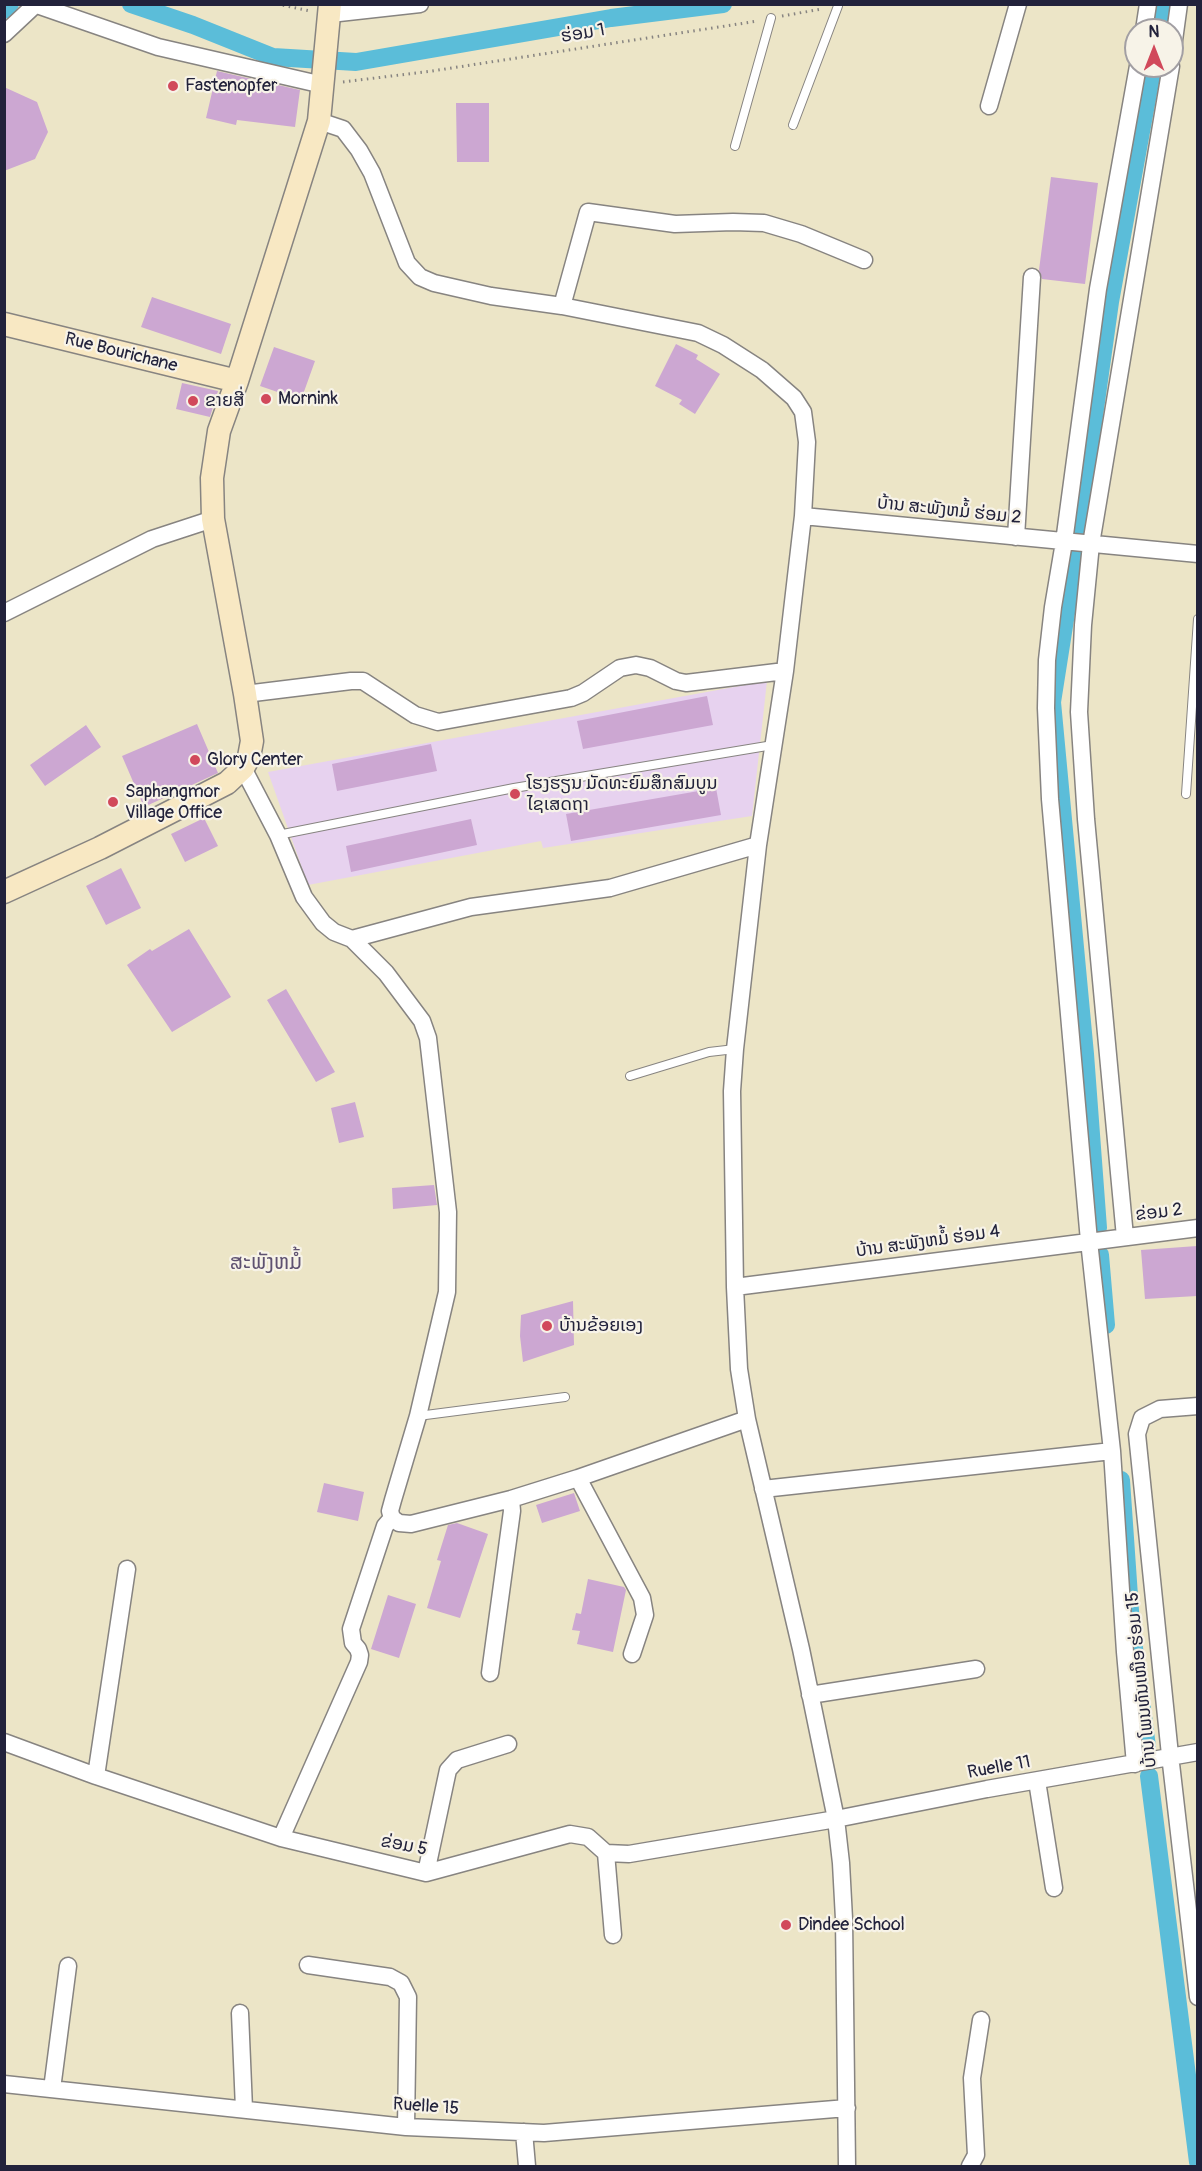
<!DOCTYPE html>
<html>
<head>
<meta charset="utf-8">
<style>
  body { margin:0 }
  #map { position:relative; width:1202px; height:2171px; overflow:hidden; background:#ece5c7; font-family:Pangolin,sans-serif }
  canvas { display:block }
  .frame { position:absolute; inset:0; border:6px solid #22223b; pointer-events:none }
  .north { position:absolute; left:1124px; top:18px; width:60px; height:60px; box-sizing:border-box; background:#f7f3e8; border:2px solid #a29fa3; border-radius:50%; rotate:0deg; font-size:16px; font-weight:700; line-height:24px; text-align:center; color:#22223b }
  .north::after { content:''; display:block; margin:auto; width:21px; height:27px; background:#d1495b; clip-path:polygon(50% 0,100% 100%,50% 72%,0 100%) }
</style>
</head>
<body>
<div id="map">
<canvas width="1202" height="2171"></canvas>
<div class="frame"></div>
<div class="north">N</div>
</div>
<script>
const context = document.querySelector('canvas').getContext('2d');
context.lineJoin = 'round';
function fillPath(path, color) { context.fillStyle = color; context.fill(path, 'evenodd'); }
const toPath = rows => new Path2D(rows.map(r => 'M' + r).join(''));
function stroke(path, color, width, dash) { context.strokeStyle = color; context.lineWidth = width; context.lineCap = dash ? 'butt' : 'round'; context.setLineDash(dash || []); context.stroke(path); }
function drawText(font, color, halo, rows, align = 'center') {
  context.font = font + ' Pangolin,"Noto Sans Lao",sans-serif'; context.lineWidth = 4.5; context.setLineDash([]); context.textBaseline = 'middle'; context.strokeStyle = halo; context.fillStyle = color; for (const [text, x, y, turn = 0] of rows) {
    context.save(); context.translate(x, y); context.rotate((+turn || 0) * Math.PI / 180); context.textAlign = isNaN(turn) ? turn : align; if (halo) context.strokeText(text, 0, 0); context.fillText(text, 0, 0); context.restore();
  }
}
const built = toPath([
  [767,681,752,816,543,848,541,841,308,885,268,772]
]);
const canal = toPath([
  [131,4,193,25,273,57,356,62,611,18,723,4],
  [4,10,10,4],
  [1159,30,1163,4],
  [1078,530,1110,302,1153,66],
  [1075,556,1052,702,1085,1054,1098,1228],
  [1100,1255,1106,1325],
  [1121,1480,1131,1625,1147,1747],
  [1149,1776,1198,2162]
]);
const building = toPath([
  [217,71,300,90,295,127,237,120,236,125,206,118],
  [4,87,37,102,48,132,35,159,4,171],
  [456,103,489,103,489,162,457,162],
  [1051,177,1098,183,1085,284,1042,279,1039,270],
  [152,297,231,324,221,354,141,327],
  [676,344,698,355,696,359,720,374,695,414,679,404,682,400,655,386],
  [274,347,315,361,301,400,260,386],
  [182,383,218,391,210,417,176,409],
  [707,696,713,725,583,749,577,721],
  [197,724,218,773,144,807,122,756],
  [86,725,101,747,45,786,30,765],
  [431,744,437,771,337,791,332,764],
  [716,788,721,815,571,841,566,814],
  [204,818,218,846,185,862,171,834],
  [471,819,477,845,351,872,346,846],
  [121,868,141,908,106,925,86,886],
  [189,929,231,997,172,1032,127,965,150,949,152,951],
  [286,989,335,1072,316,1082,267,1000],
  [355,1102,364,1137,339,1143,331,1108],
  [434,1185,437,1205,393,1209,392,1188],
  [1197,1246,1197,1296,1145,1299,1141,1250],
  [573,1301,574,1345,523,1362,520,1336,521,1315],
  [324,1483,364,1492,358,1521,317,1512],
  [574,1493,580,1511,542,1523,536,1505],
  [457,1523,488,1534,460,1618,427,1608,441,1561,437,1560,448,1525],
  [588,1579,624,1587,626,1590,613,1652,577,1644,580,1631,572,1630,576,1613,581,1614],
  [388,1595,416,1604,399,1658,371,1649]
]);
const path = toPath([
  [277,4,310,11],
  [782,16,822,9],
  [343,82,432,71,758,21]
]);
const lane = toPath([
  [793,125,838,6],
  [735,146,771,18],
  [1186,794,1198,619],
  [278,835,514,788,773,745],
  [630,1076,709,1052,735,1049],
  [418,1416,565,1397]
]);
const street = toPath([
  [34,4,158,47,323,85],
  [330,14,420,4],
  [1144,30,1148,4],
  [4,34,35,5],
  [1172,55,1179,4],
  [989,106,1018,4],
  [319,121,343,129,359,150,372,173,407,263,420,277,434,283,491,296,562,306,698,333,723,345,762,370,794,398,803,412,807,442,803,516,785,671,758,845,735,1049,732,1091,735,1287,739,1369,747,1419,801,1649,836,1819,841,1863,844,1919,847,2166],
  [562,306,588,212,675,224,733,222,764,223,801,234,864,260],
  [803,516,1198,554],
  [1016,537,1032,277],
  [4,613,152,539,213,519],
  [245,694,351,681,363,681,415,715,438,722,571,698,583,693,620,668,636,665,650,668,676,681,686,683,785,671],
  [243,768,278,835,304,897,323,923,334,932,352,939,386,973,422,1021,428,1038,448,1212,447,1292,418,1416,393,1500,390,1511,392,1518,399,1523,411,1524,511,1499,578,1478,747,1419],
  [352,939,471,907,610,888,758,845],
  [1125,1237,1086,819,1079,712,1083,625,1091,544,1171,66],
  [735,1287,1198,1228],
  [1198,1406,1160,1409,1142,1418,1137,1434,1170,1755,1198,1997],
  [578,1478,642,1598,645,1615,632,1654],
  [763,1489,1112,1451],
  [490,1673,512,1511,511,1499],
  [810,1695,976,1669],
  [4,1742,96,1776,281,1838,426,1873,570,1834,588,1837,606,1853,629,1854,836,1819,987,1789,1198,1752],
  [1135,1764,1125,1652,1112,1451,1089,1241,1050,799,1046,708,1047,660,1053,607,1064,542,1098,289,1138,66],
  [96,1776,127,1569],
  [1037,1781,1054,1888],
  [281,1838,359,1662,360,1655,358,1649,353,1643,351,1629,385,1526,392,1518],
  [606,1853,613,1935],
  [426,1873,448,1770,457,1760,508,1744],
  [308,1965,390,1977,401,1983,408,1997,406,2127],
  [240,2013,244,2109],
  [4,2084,406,2127,544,2133,847,2108],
  [52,2089,68,1966],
  [524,2132,527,2166],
  [970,2166,976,2155,972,2078,981,2020]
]);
const secondary = toPath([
  [4,324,237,381],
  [4,892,100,848,227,783,243,768,249,757,252,741,245,694,213,519,212,478,219,431,237,381,319,121,330,4]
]);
const markers = [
  [173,86,6,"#d1495b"],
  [266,399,6,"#d1495b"],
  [193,401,6,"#d1495b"],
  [195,760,6,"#d1495b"],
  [515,794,6,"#d1495b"],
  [113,802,6,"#d1495b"],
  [547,1326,6,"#d1495b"],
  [786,1925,6,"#d1495b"]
];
const streetNames = [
  ["ຮ່ອມ 1",583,34,-9],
  ["Rue Bourichane",121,353,14],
  ["ບ້ານ ສະພັງຫມໍ້ ຮ່ອມ 2",949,511,6],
  ["ຂ່ອມ 2",1159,1213,-7],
  ["ບ້ານ ສະພັງຫມໍ້ ຮ່ອມ 4",928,1242,-8],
  ["ບ້ານ ໂພນທັນເໜືອ ຮ່ອມ 15",1142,1680,-96],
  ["Ruelle 11",999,1768,-10],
  ["ຂ່ອມ 5",404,1846,11],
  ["Ruelle 15",426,2107,4]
];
const poiNames = [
  ["Fastenopfer",185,86],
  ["Mornink",278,399],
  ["ຂາຍສີ່",205,401],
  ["Glory Center",207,760],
  ["ໂຮງຮຽນ ມັດທະຍົມສຶກສົມບູນ",527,784],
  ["ໄຊເສດຖາ",527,805],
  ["Saphangmor",125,792],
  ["Village Office",125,813],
  ["ບ້ານຂ້ອຍເອງ",559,1326],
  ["Dindee School",798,1925]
];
const quarterNames = [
  ["ສະພັງຫມໍ້",266,1264]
];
fillPath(built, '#e7d2ef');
stroke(canal, '#5bbdd9', 18);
fillPath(building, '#cca7d2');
stroke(lane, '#878481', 10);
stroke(street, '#878481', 19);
stroke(secondary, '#878481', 25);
stroke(path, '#878481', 3, [1.5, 4.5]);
stroke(lane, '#fff', 8);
stroke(street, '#fff', 16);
stroke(secondary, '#f8e8c3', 22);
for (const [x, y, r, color] of markers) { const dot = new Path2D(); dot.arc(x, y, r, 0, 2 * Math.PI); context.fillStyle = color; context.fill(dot); stroke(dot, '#f7f3e8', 2); }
drawText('18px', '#22223b', '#f7f3e8', streetNames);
drawText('18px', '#22223b', '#f7f3e8', poiNames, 'left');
drawText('21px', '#5e5170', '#f7f3e8', quarterNames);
</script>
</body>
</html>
